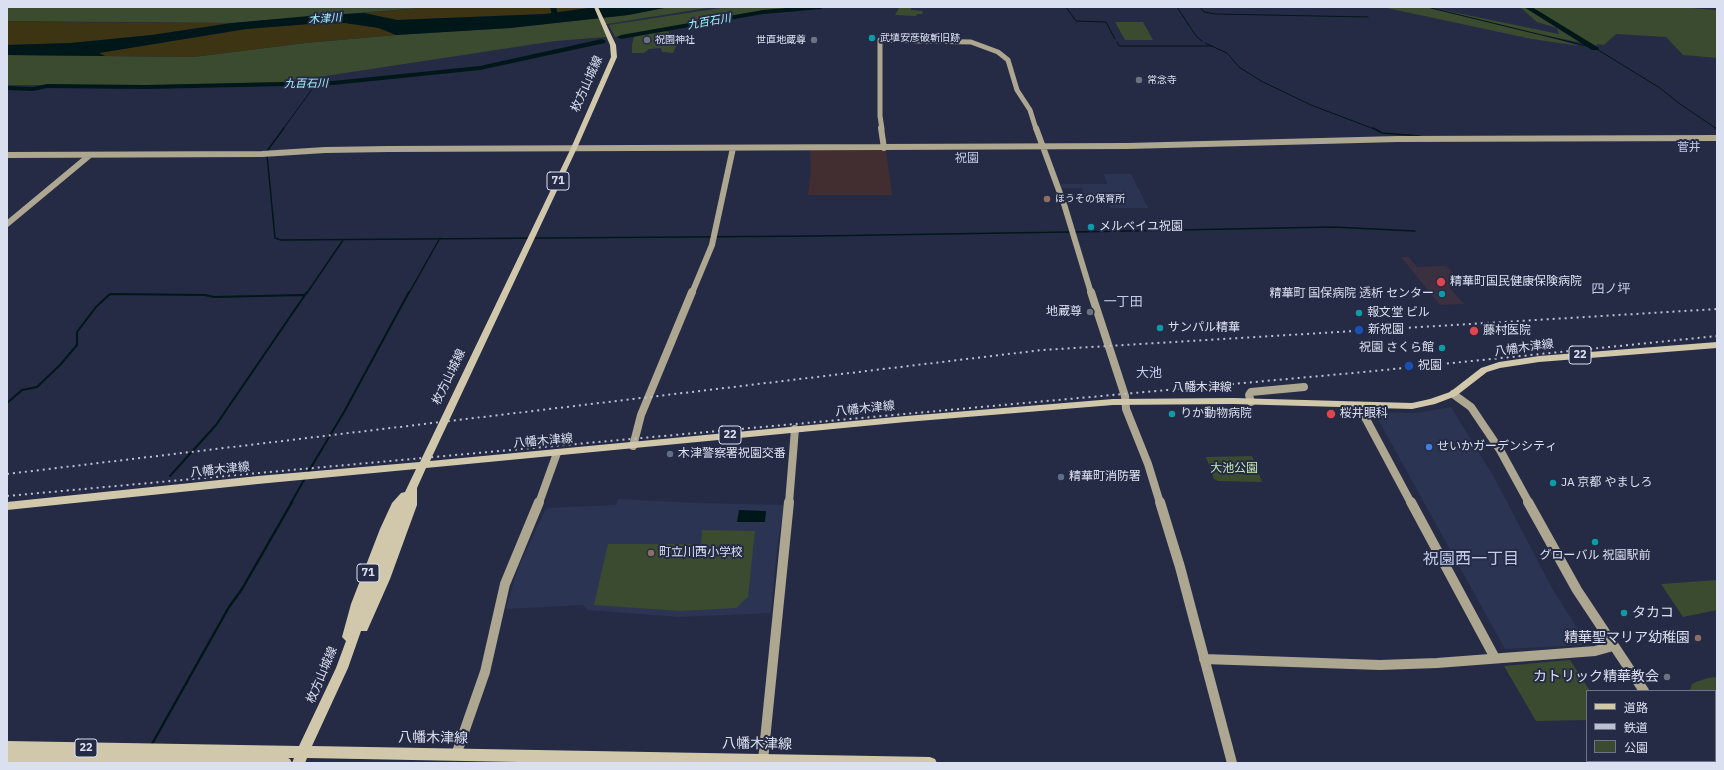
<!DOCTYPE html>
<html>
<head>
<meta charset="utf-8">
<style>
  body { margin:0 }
  #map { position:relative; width:1724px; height:770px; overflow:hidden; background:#252b44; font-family:"IBM Plex Sans","Noto Sans JP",sans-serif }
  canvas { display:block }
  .frame { position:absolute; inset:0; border:8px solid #dbe0f1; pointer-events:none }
  .legend { position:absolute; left:1586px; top:690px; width:130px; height:72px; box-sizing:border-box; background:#252b44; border:1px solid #6e7389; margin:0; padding:5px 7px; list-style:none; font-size:12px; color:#dbe0f1 }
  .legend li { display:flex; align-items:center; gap:8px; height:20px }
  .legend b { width:20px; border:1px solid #6e7389 }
</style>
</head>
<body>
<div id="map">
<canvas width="1724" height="770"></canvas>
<div class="frame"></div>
<ul class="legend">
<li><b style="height:5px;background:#d1c8ac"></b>道路</li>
<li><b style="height:5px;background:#bbc0d3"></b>鉄道</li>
<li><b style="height:11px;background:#3a4b30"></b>公園</li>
</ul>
</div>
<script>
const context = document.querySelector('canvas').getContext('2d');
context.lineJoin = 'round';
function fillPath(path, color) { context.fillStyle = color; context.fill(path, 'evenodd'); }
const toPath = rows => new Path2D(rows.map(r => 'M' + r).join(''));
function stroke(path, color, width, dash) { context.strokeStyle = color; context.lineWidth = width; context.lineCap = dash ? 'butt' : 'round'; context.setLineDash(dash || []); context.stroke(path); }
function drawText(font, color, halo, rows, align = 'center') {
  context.font = font + ' "IBM Plex Sans","Noto Sans JP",sans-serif'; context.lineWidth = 4; context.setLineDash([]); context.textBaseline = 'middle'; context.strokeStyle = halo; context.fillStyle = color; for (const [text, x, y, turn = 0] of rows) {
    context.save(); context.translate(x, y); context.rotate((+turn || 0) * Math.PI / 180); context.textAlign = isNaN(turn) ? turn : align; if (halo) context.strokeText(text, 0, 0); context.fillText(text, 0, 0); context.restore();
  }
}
const built = toPath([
  [1104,174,1131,174,1148,208,1111,208,1108,202,1087,202,1082,188,1062,188,1061,184,1107,184],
  [1451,407,1495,479,1553,590,1584,639,1582,645,1505,649,1374,412,1416,413],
  [618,499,697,503,784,505,778,540,771,612,769,613,679,617,588,610,583,605,507,609,506,607,519,566,545,510,548,508,616,505]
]);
const industrial = toPath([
  [810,149,886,150,892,195,808,195,811,170]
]);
const medical = toPath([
  [1401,257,1409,257,1417,267,1446,266,1465,286,1449,287,1464,304,1440,305]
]);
const green = toPath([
  [7,7,432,7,232,23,7,21],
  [669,7,713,7,601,25,607,37,555,41,286,82,163,85,7,85,7,55,193,57,305,43,396,35,510,28,628,15],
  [727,7,812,7,741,14,615,37,609,25],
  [911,7,911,10,923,11,922,14,917,14,916,16,895,15,899,8],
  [1382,7,1428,7,1559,34,1557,28,1537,22,1521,8,1498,7,1677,7,1717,10,1717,58,1683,55,1666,37,1616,34,1604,45,1597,44,1597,46,1544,35,1579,46,1532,39],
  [1115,22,1143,22,1153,40,1125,40],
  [666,31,670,33,668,41,679,40,673,53,662,52,661,48,649,49,644,53,632,53,632,45,634,37,637,35],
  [1252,456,1262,482,1218,481,1214,479,1206,457],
  [702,530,755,531,748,597,736,608,680,611,594,605,608,544,701,544],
  [1717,580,1717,610,1683,617,1661,584],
  [1570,660,1590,691,1587,691,1587,720,1536,721,1504,666],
  [1717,677,1717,741,1715,740,1715,691,1690,690,1692,684,1696,682,1708,678]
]);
const sand = toPath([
  [432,7,596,7,545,14,397,20,364,13],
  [7,21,25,22,232,23,152,35,71,43,7,45],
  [344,23,379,28,396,35,305,43,193,57,105,56,98,53,246,29,309,24]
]);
const water = toPath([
  [596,7,669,7,628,15,510,28,396,35,379,28,345,23,309,24,246,29,99,53,105,56,7,55,7,45,71,43,152,35,232,23,309,16,364,13,397,20,545,14],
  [739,510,766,511,765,522,737,522]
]);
const streamFar3 = toPath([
  [1066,7,1076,21,1106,22,1115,39],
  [1177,7,1196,36,1202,41],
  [1200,7,1204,12,1215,14,1368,17],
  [1427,7,1595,48,1660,88,1680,104,1717,129],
  [1117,42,1119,46,1212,46],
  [1205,43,1227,53,1239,67,1261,81,1311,105,1374,129],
  [283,129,316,84]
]);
const streamFar2 = toPath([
  [1373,128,1382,133,1420,136],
  [1715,128,1717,129],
  [267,151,284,128],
  [267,155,275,238,281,240,817,236,1070,232],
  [1074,232,1333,227,1415,231],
  [307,293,343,240],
  [409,293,440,238]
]);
const streamFar1 = toPath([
  [7,403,22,390,37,387,60,365,77,345,77,332,96,307,110,294,205,295,214,297,304,295],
  [307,474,344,412,409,292],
  [170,476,216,425,307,292],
  [291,503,305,478]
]);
const stream = toPath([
  [152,744,229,607,242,589,292,502]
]);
const river = toPath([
  [550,7,556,7,559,19,558,20,553,19,550,7],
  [798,7,824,7,821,9,763,14,621,39,617,37,621,35,763,10,798,7],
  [1524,7,1532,7,1599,48,1598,50,1592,50,1524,7],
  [602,39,606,41,605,43,480,70,333,85,146,89,47,88,33,91,7,90,7,86,33,87,47,84,146,85,333,81,480,66,602,39]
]);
const secondaryFar3 = toPath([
  [882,129,880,116,880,40,971,42,998,52,1008,60,1017,90,1030,110,1036,129]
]);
const secondaryFar2 = toPath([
  [881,128,884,148],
  [1036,128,1064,204,1091,293],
  [7,155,262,154,325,150,389,149,1127,146,1398,139,1717,138],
  [7,224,90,155],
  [692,293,712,245,733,148]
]);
const secondaryFar1 = toPath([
  [1091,292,1125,396,1126,409,1148,464,1160,503],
  [1453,394,1471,407,1500,450,1529,503],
  [1251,402,1249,395,1251,392,1304,387],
  [1359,406,1411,503],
  [633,446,641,415,692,292],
  [539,503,557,453],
  [789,503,795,429]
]);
const secondary = toPath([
  [1160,502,1180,567,1232,763],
  [1411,502,1495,658],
  [1528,502,1577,590,1644,691],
  [1204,659,1380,665,1437,663,1595,651,1613,646],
  [456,755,485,672,505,584,539,502],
  [763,760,789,502],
  [1693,761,1694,763]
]);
const primary = toPath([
  [594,7,598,7,616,45,617,57,577,148,430,461,906,416,1113,399,1233,398,1412,403,1430,399,1450,392,1481,368,1499,362,1539,356,1717,342,1717,348,1539,362,1500,368,1487,372,1456,396,1435,404,1412,409,1233,404,1113,405,906,422,426,468,417,488,417,505,390,579,367,631,361,631,348,668,312,746,930,757,935,759,937,763,571,763,307,758,305,763,7,763,7,741,299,746,336,668,346,641,342,637,351,604,380,529,392,503,401,493,405,492,416,469,258,484,7,510,7,502,258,476,420,462,571,148,611,57,610,45,594,7],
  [288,758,294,758,292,763,290,759,288,758]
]);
const rail = toPath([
  [7,474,1042,350,1717,309],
  [7,496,1364,372,1717,336]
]);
const markers = [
  [872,38,4,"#0f9aa8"],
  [647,40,4,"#6b7280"],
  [814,40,4,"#6b7280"],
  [1139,80,4,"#6b7280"],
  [1047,199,4,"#8d6e63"],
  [1091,227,4,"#0f9aa8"],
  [1441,282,5,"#e0444e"],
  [1442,294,4,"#0f9aa8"],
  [1090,312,4,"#6b7280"],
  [1359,313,4,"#0f9aa8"],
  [1160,328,4,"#0f9aa8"],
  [1359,330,5,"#1a4fb4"],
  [1474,331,5,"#e0444e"],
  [1442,348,4,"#0f9aa8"],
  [1409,366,5,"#1a4fb4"],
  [1172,414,4,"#0f9aa8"],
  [1331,414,5,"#e0444e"],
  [1429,447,4,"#3f7fe0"],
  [670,454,4,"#5c6f8a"],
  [1061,477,4,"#5c6f8a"],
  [1553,483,4,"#0f9aa8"],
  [1595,542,4,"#0f9aa8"],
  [651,553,4,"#8d6e63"],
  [1624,613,4,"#0f9aa8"],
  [1698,638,4,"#8d6e63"],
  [1667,677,4,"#6b7280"]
];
const farPoinames = [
  ["武埴安彦破斬旧跡",880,38],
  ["祝園神社",655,40],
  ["世直地蔵尊",806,40,"right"],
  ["常念寺",1147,80],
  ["ほうその保育所",1055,199]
];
const farWaternames = [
  ["木津川",325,19,-5],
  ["九百石川",709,22,-10],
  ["九百石川",306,84,-1]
];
const shields = [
  [558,181,22],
  [1580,355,22],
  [730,435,22],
  [368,573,22],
  [86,748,22]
];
const shieldNames = [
  ["71",558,181],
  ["22",1580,355],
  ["22",730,435],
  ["71",368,573],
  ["22",86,748]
];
const streetNames = [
  ["枚方山城線",587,84,-66],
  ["八幡木津線",1524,348,-8],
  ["枚方山城線",449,377,-64],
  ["八幡木津線",1202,388],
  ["八幡木津線",865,409,-6],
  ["八幡木津線",543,441,-5],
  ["八幡木津線",220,470,-6],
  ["枚方山城線",322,675,-67]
];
const farQuarternames = [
  ["菅井",1689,148],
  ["祝園",967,159]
];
const poiNames = [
  ["メルベイユ祝園",1099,227],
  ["精華町国民健康保険病院",1450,282],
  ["精華町 国保病院 透析 センター",1434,294,"right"],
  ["地蔵尊",1082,312,"right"],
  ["報文堂 ビル",1367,313],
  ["サンパル精華",1168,328],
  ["新祝園",1368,330],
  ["藤村医院",1483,331],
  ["祝園 さくら館",1434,348,"right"],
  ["祝園",1418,366],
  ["りか動物病院",1180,414],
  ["桜井眼科",1340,414],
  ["せいかガーデンシティ",1437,447],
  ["木津警察署祝園交番",678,454],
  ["精華町消防署",1069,477],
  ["JA 京都 やましろ",1561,483],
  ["町立川西小学校",659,553],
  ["グローバル 祝園駅前",1595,556,"center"]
];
const parkNames = [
  ["大池公園",1234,469]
];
const neighbourhoodNames = [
  ["四ノ坪",1611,289],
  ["一丁田",1123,302],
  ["大池",1149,373]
];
const nearPoinames = [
  ["タカコ",1632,613,"left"],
  ["精華聖マリア幼稚園",1690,638],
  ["カトリック精華教会",1659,677]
];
const nearStreetnames = [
  ["八幡木津線",433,738,1],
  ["八幡木津線",757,744,1]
];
const nearNeighbourhoodnames = [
  ["祝園西一丁目",1471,559]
];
fillPath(built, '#2c3453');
fillPath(industrial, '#422e31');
fillPath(medical, '#3b303f');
fillPath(green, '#3a4b30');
fillPath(sand, '#3d3414');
fillPath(water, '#001719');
stroke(streamFar3, '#001719', 1);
stroke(streamFar2, '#001719', 1.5);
stroke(streamFar1, '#001719', 2);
stroke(stream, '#001719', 2.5);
fillPath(river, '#001719');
stroke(secondaryFar3, '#ada691', 5);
stroke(secondaryFar2, '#ada691', 6);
stroke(secondaryFar1, '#ada691', 8);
stroke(secondary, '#ada691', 10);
fillPath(primary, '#d1c8ac');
stroke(rail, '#bbc0d3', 2, [2, 4]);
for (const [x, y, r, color] of markers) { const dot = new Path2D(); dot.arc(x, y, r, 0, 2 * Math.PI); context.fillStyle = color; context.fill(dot); stroke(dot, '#252b44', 1.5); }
drawText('10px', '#dbe0f1', '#252b44', farPoinames, 'left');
drawText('italic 11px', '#9ff5fb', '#252b44', farWaternames);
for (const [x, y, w] of shields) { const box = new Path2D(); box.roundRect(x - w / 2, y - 9, w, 18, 3); context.fillStyle = '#252b44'; context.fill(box); stroke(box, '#dbe0f1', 1); }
drawText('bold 11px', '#dbe0f1', null, shieldNames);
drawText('12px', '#dbe0f1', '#252b44', streetNames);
drawText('12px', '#c3ccec', '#252b44', farQuarternames);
drawText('12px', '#dbe0f1', '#252b44', poiNames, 'left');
drawText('12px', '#c6eab2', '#252b44', parkNames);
drawText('13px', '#c3ccec', '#252b44', neighbourhoodNames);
drawText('14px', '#dbe0f1', '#252b44', nearPoinames, 'right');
drawText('14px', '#dbe0f1', '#252b44', nearStreetnames);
drawText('16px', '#c3ccec', '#252b44', nearNeighbourhoodnames);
</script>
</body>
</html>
